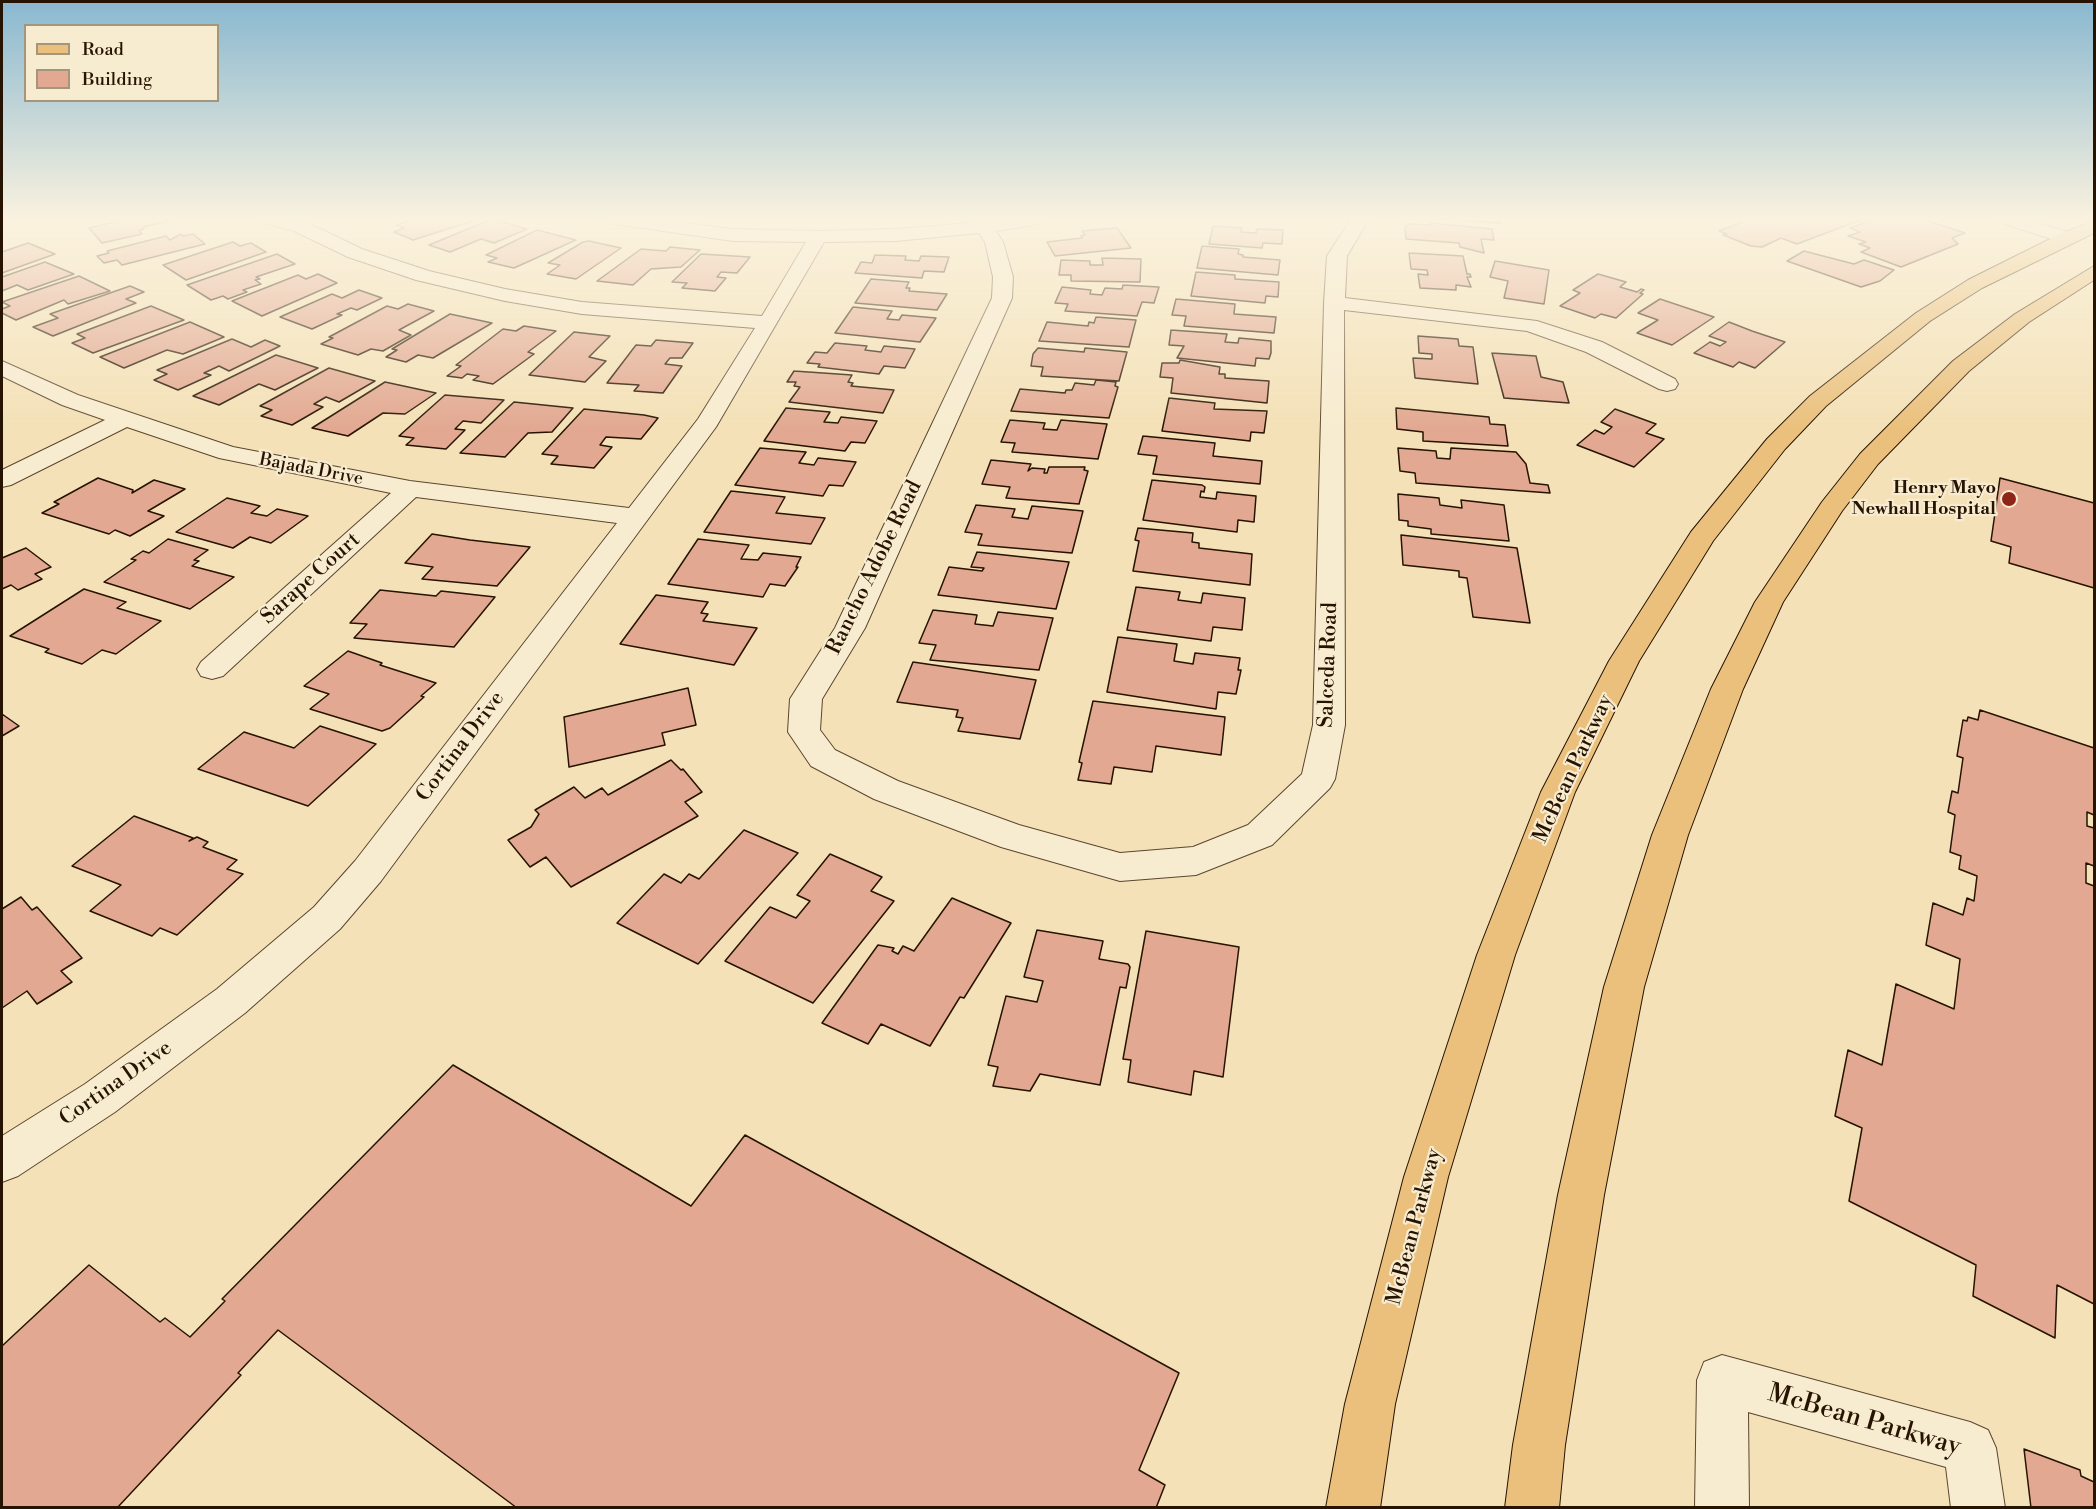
<!DOCTYPE html>
<html>
<head>
<meta charset="utf-8">
<style>
  body { margin:0 }
  #map { position:relative; width:2096px; height:1509px; overflow:hidden; background:#f4e1b7; font-family:"Libre Bodoni",serif }
  canvas { display:block }
  .frame { position:absolute; inset:0; border:3px solid #261301; pointer-events:none }
  .legend { position:absolute; left:24px; top:24px; width:195px; height:78px; box-sizing:border-box; background:#f8ecd0; border:2px solid #a4957d; margin:0; padding:8px 10px; list-style:none; font-size:18px; color:#261301 }
  .legend li { display:flex; align-items:center; gap:12px; height:30px }
  .legend b { width:30px; border:2px solid #a4957d }
</style>
</head>
<body>
<div id="map">
<canvas width="2096" height="1509"></canvas>
<div class="frame"></div>
<ul class="legend">
<li><b style="height:8px;background:#eac07c"></b>Road</li>
<li><b style="height:16px;background:#e2a891"></b>Building</li>
</ul>
</div>
<script>
const context = document.querySelector('canvas').getContext('2d');
context.lineJoin = 'round';
function fillPath(path, color) { context.fillStyle = color; context.fill(path, 'evenodd'); }
const toPath = rows => new Path2D(rows.map(r => 'M' + r).join(''));
function stroke(path, color, width, dash) { context.strokeStyle = color; context.lineWidth = width; context.lineCap = dash ? 'butt' : 'round'; context.setLineDash(dash || []); context.stroke(path); }
function drawText(font, color, halo, rows, align = 'center') {
  context.font = font + ' "Libre Bodoni",serif'; context.lineWidth = 4.5; context.setLineDash([]); context.textBaseline = 'middle'; context.strokeStyle = halo; context.fillStyle = color; for (const [text, x, y, turn = 0] of rows) {
    context.save(); context.translate(x, y); context.rotate((+turn || 0) * Math.PI / 180); context.textAlign = isNaN(turn) ? turn : align; if (halo) context.strokeText(text, 0, 0); context.fillText(text, 0, 0); context.restore();
  }
}
const building = toPath([
  [128,219,177,219,143,227,144,229,139,230,142,234,102,243,89,228,128,219],
  [415,219,479,219,413,240,394,232,404,228,396,225,415,219],
  [492,219,527,229,494,243,481,239,450,252,429,245,492,219],
  [1450,219,1500,219,1501,223,1450,220,1450,219],
  [1734,219,1863,219,1797,244,1781,238,1762,247,1751,246,1723,235,1727,234,1719,231,1743,222,1734,219],
  [1875,219,1922,219,1965,233,1952,238,1958,244,1901,267,1861,252,1870,248,1859,244,1866,242,1848,236,1860,232,1850,228,1875,219],
  [1430,223,1492,229,1494,240,1481,239,1484,253,1460,247,1459,243,1406,239,1405,226,1408,226,1408,224,1431,225,1430,223],
  [1213,226,1242,228,1241,232,1256,233,1257,229,1283,230,1282,244,1263,243,1262,248,1209,244,1213,226],
  [1117,228,1131,248,1055,256,1047,242,1082,238,1081,236,1085,235,1082,231,1117,228],
  [537,230,576,240,514,268,488,262,497,258,486,255,537,230],
  [181,234,183,236,193,234,205,244,122,265,117,260,104,263,97,256,109,253,107,251,166,236,170,240,181,234],
  [589,241,621,248,576,279,547,274,560,265,548,263,583,242,589,241],
  [233,242,240,246,251,243,266,252,186,280,163,265,233,242],
  [28,243,55,254,2,273,2,252,28,243],
  [1202,246,1239,249,1238,254,1243,255,1243,257,1280,260,1278,275,1197,268,1202,246],
  [670,247,700,250,681,267,651,269,633,285,597,281,641,249,666,251,670,247],
  [1804,251,1854,264,1864,260,1894,270,1880,281,1861,287,1787,261,1804,251],
  [1409,253,1463,256,1467,274,1470,274,1471,277,1467,277,1471,287,1456,285,1456,290,1420,288,1418,274,1428,275,1427,270,1411,269,1409,253],
  [277,254,295,264,256,277,260,279,255,280,261,284,243,290,247,292,228,299,223,296,211,300,187,285,277,254],
  [701,254,750,257,737,273,721,272,717,277,726,278,715,291,682,288,687,283,672,282,701,254],
  [875,255,906,256,905,260,919,261,921,256,949,257,944,272,924,271,922,278,855,273,861,262,872,263,875,255],
  [1102,258,1141,259,1140,282,1071,281,1071,275,1059,275,1061,260,1090,261,1090,265,1103,265,1102,258],
  [1495,261,1549,270,1544,304,1504,298,1508,281,1490,277,1495,261],
  [45,262,74,274,28,290,17,285,2,291,2,277,45,262],
  [1196,272,1235,275,1235,279,1279,282,1278,297,1266,296,1265,303,1191,296,1196,272],
  [318,274,337,283,262,316,232,301,298,275,306,279,318,274],
  [1598,274,1626,282,1620,287,1637,292,1641,289,1644,290,1640,293,1643,294,1616,318,1601,314,1595,318,1560,306,1580,293,1573,290,1598,274],
  [79,276,110,291,68,304,64,300,16,320,2,313,2,309,10,306,2,302,79,276],
  [871,279,909,282,906,288,910,288,909,291,947,294,937,310,855,303,871,279],
  [1123,285,1159,287,1154,303,1142,302,1137,316,1065,311,1068,304,1055,303,1062,287,1091,290,1090,294,1102,295,1105,288,1122,289,1123,285],
  [130,286,144,292,126,299,136,303,53,336,33,327,58,318,50,314,130,286],
  [359,290,382,298,357,310,351,308,337,314,342,315,312,329,280,317,332,294,342,298,359,290],
  [1176,299,1235,304,1234,314,1276,317,1274,333,1184,326,1186,316,1172,315,1176,299],
  [1660,299,1714,317,1672,345,1637,333,1658,320,1638,313,1660,299],
  [408,304,434,311,399,330,411,335,383,351,371,349,358,355,321,344,333,338,329,337,387,306,398,309,408,304],
  [151,306,184,320,93,353,72,343,85,338,77,334,151,306],
  [853,307,892,311,887,319,899,320,902,315,936,318,920,342,835,333,853,307],
  [450,314,492,323,433,358,418,355,406,362,386,357,397,350,392,349,450,314],
  [1096,317,1136,320,1129,347,1039,341,1047,322,1088,326,1089,322,1094,323,1096,317],
  [190,322,224,337,183,354,167,350,124,368,100,357,190,322],
  [1729,322,1752,331,1785,342,1755,368,1739,362,1733,367,1694,353,1710,342,1720,346,1726,342,1709,336,1729,322],
  [524,326,556,331,528,352,534,354,493,384,473,380,479,376,467,374,462,378,447,376,461,366,456,365,503,329,516,331,524,326],
  [1171,330,1227,334,1225,342,1238,343,1239,338,1271,341,1271,353,1269,359,1256,358,1255,366,1177,358,1184,346,1169,345,1171,330],
  [574,332,610,336,589,357,606,361,585,382,529,375,574,332],
  [1418,336,1458,339,1459,346,1473,347,1478,384,1415,378,1413,358,1432,359,1432,354,1419,353,1418,336],
  [232,339,251,347,265,340,280,346,229,371,219,366,204,373,211,375,178,390,154,380,167,374,157,370,232,339],
  [656,340,693,343,682,358,670,358,665,364,682,366,663,393,634,391,639,385,607,383,636,345,651,346,656,340],
  [835,343,867,346,865,350,881,352,884,346,915,349,905,368,884,366,879,374,818,367,820,364,807,363,815,352,827,353,835,343],
  [1038,348,1084,352,1085,348,1127,352,1119,381,1041,376,1043,367,1031,366,1033,354,1038,348],
  [1492,353,1536,356,1541,377,1563,382,1569,403,1504,398,1492,353],
  [276,355,318,368,275,390,259,384,219,405,193,396,276,355],
  [1180,360,1220,367,1219,374,1225,374,1225,378,1269,381,1267,403,1171,393,1173,378,1160,377,1162,363,1179,363,1180,360],
  [329,368,375,381,339,402,326,397,314,404,323,407,292,425,261,416,272,410,260,406,329,368],
  [794,371,852,375,848,382,853,383,851,386,894,390,883,413,789,402,800,387,794,386,796,382,787,382,794,371],
  [1096,380,1116,382,1115,386,1118,387,1109,418,1011,411,1020,389,1065,393,1066,390,1072,390,1075,383,1094,385,1096,380],
  [385,382,436,393,405,414,383,413,348,436,312,428,385,382],
  [445,395,504,400,481,423,463,421,455,429,465,430,446,449,406,445,414,438,399,436,445,395],
  [1169,398,1215,403,1214,409,1267,411,1264,433,1251,432,1250,441,1162,431,1169,398],
  [514,402,573,408,552,432,528,433,505,457,460,453,514,402],
  [786,408,830,412,824,422,838,423,841,417,877,421,865,443,851,442,845,451,764,441,786,408],
  [1396,408,1489,417,1490,424,1505,425,1508,446,1423,441,1423,432,1397,429,1396,408],
  [584,409,644,415,658,418,641,439,606,437,600,445,612,447,594,468,551,464,558,456,542,454,584,409],
  [1615,409,1656,424,1646,433,1664,439,1634,467,1577,445,1595,430,1604,434,1612,427,1601,422,1615,409],
  [1010,420,1045,423,1043,429,1057,430,1061,420,1107,424,1098,459,1012,452,1015,443,1001,442,1010,420],
  [1143,436,1215,443,1213,456,1262,461,1260,484,1153,474,1157,456,1138,454,1143,436],
  [760,448,806,452,799,463,814,465,818,458,856,462,843,486,829,485,823,496,735,485,760,448],
  [1398,448,1436,451,1437,458,1450,459,1451,448,1516,452,1526,464,1530,483,1548,485,1550,493,1416,483,1415,473,1400,471,1398,448],
  [991,460,1031,464,1028,471,1032,468,1045,469,1044,473,1047,473,1049,467,1085,467,1084,470,1088,471,1079,504,1006,498,1010,487,982,484,991,460],
  [98,478,133,490,132,493,154,480,185,489,148,511,164,516,130,536,115,530,109,534,42,513,59,504,54,502,98,478],
  [2000,478,2094,503,2094,588,2009,563,2011,547,1991,541,2000,478],
  [1152,480,1202,485,1205,487,1204,492,1201,491,1200,497,1216,499,1217,492,1256,496,1254,522,1238,520,1237,532,1143,520,1152,480],
  [731,491,785,497,776,513,825,518,811,544,704,532,731,491],
  [1398,494,1439,498,1440,505,1462,508,1461,500,1504,505,1509,541,1431,534,1431,529,1408,526,1408,521,1399,520,1398,494],
  [227,498,260,506,251,513,267,516,277,509,308,516,271,543,250,537,233,548,176,532,227,498],
  [976,505,1015,509,1012,517,1028,519,1032,506,1083,511,1072,553,978,545,982,534,965,532,976,505],
  [1138,528,1193,533,1192,542,1199,543,1199,548,1252,554,1250,585,1133,571,1139,541,1135,540,1138,528],
  [432,534,470,540,530,547,497,586,422,579,433,567,405,563,432,534],
  [1401,535,1517,548,1530,623,1473,617,1467,578,1459,577,1459,571,1403,565,1401,535],
  [168,539,208,550,194,560,199,561,192,566,234,577,190,609,104,582,136,560,131,559,143,551,149,553,168,539],
  [698,539,749,545,741,559,758,560,763,553,801,557,796,567,798,567,785,586,770,584,763,597,668,584,698,539],
  [26,548,51,567,35,574,42,579,18,590,11,585,2,589,2,558,26,548],
  [977,552,1069,562,1056,609,938,595,949,567,982,571,984,568,971,567,977,552],
  [1136,587,1180,592,1178,600,1201,603,1203,593,1245,598,1242,630,1213,627,1211,641,1127,630,1136,587],
  [84,589,126,602,117,608,161,621,116,654,102,650,82,664,45,652,49,649,10,636,84,589],
  [380,590,436,596,441,591,495,597,454,647,354,638,367,624,350,623,380,590],
  [656,595,708,602,701,613,708,614,703,621,757,628,734,665,620,644,656,595],
  [933,610,977,615,975,624,993,626,998,612,1053,618,1039,670,930,660,936,645,919,643,933,610],
  [1118,637,1177,644,1174,661,1193,664,1195,653,1240,658,1238,670,1241,670,1236,694,1218,692,1216,709,1107,692,1118,637],
  [348,651,382,663,380,665,436,683,421,696,424,697,390,728,382,731,310,709,329,694,304,686,348,651],
  [913,662,1036,680,1020,739,958,731,963,718,956,717,958,710,897,702,913,662],
  [688,688,696,725,662,733,665,745,569,767,564,717,688,688],
  [1093,701,1225,717,1221,755,1156,746,1152,772,1114,767,1111,784,1078,780,1082,763,1079,762,1093,701],
  [1980,710,2094,748,2094,815,2087,812,2087,826,2094,828,2094,866,2086,863,2086,883,2094,886,2094,1304,2057,1285,2055,1338,1973,1296,1976,1265,1849,1201,1862,1128,1835,1116,1848,1050,1882,1065,1896,984,1954,1009,1960,959,1926,945,1933,903,1963,915,1967,898,1974,901,1977,876,1959,869,1961,856,1950,852,1955,815,1948,812,1952,791,1958,793,1963,758,1957,756,1963,720,1967,721,1968,717,1978,720,1980,710],
  [2,714,19,726,2,736,2,714],
  [320,726,376,744,308,806,198,769,244,732,294,748,320,726],
  [671,760,681,770,683,769,702,792,685,802,698,816,571,887,546,857,530,867,508,840,531,827,539,814,535,810,574,787,585,798,602,788,608,795,671,760],
  [134,816,193,838,189,841,197,837,208,842,203,847,237,860,227,869,243,874,177,935,160,928,152,936,90,911,121,885,72,866,134,816],
  [744,830,798,853,698,964,617,923,664,874,681,883,689,874,699,879,744,830],
  [830,854,882,877,871,891,894,901,813,1003,725,961,770,907,796,918,810,901,797,895,830,854],
  [21,897,32,910,37,907,82,958,61,971,72,982,37,1004,27,991,2,1008,2,909,21,897],
  [952,898,1011,923,964,998,960,997,930,1046,881,1024,868,1044,822,1023,878,945,894,948,892,951,898,954,903,946,914,951,952,898],
  [1037,930,1103,941,1099,959,1128,964,1130,967,1126,988,1120,987,1100,1085,1040,1074,1030,1091,993,1086,998,1067,988,1065,1006,996,1037,1002,1043,981,1024,977,1037,930],
  [1146,931,1239,947,1223,1077,1194,1071,1191,1095,1128,1082,1131,1060,1123,1059,1146,931],
  [453,1065,691,1206,745,1135,1179,1373,1139,1470,1165,1485,1156,1508,517,1508,278,1330,238,1373,241,1375,117,1508,2,1508,2,1346,89,1265,160,1322,165,1318,190,1337,225,1301,222,1299,453,1065],
  [2024,1449,2080,1470,2081,1476,2094,1482,2094,1508,2031,1508,2024,1449]
]);
const minor = toPath([
  [261,219,291,219,308,223,362,249,429,271,505,289,582,302,762,316,806,242,733,241,615,224,606,219,654,219,733,229,818,231,896,229,972,223,970,219,1048,219,1039,224,996,231,1003,242,1013,277,1012,298,865,628,822,699,820,730,835,750,898,781,1019,825,1120,853,1193,847,1248,825,1302,774,1313,725,1324,303,1327,256,1351,219,1369,219,1347,256,1345,298,1537,321,1602,342,1675,379,1678,384,1675,389,1667,391,1659,389,1586,352,1527,331,1344,310,1345,725,1335,779,1330,788,1272,845,1196,875,1120,881,1001,847,874,799,811,766,788,732,790,699,835,628,992,298,993,277,985,242,979,233,896,241,824,242,716,427,381,881,340,929,245,1013,115,1112,18,1176,2,1182,2,1136,85,1084,217,989,314,907,355,861,617,523,416,497,223,676,212,679,201,676,197,669,201,662,391,493,219,458,127,427,11,485,2,487,2,470,105,420,62,405,2,376,2,361,78,395,233,447,410,481,629,508,698,419,755,328,582,314,505,301,416,280,348,257,294,231,264,223,261,219],
  [1998,219,2025,219,2074,234,2076,238,2067,244,2001,223,1998,219],
  [1722,1355,1970,1422,1988,1430,1996,1448,2005,1508,1951,1508,1946,1467,1748,1412,1749,1508,1695,1508,1697,1380,1704,1362,1722,1355]
]);
const major = toPath([
  [2094,221,2094,233,1982,288,1930,321,1826,406,1785,449,1713,541,1639,661,1575,792,1515,955,1448,1177,1395,1404,1380,1508,1326,1508,1345,1404,1404,1177,1477,955,1541,792,1609,661,1691,532,1767,439,1810,396,1916,313,1968,280,2060,234,2094,221],
  [2094,266,2094,280,2029,322,1969,371,1878,464,1842,511,1783,602,1743,689,1688,835,1644,987,1604,1195,1565,1445,1559,1508,1505,1508,1513,1445,1558,1195,1604,987,1652,835,1711,689,1755,602,1822,502,1860,454,1953,361,2015,314,2094,266]
]);
const markers = [
  [2009,499,8,"#8f2418"]
];
const farStreetnames = [
  ["Bajada Drive",311,470,11]
];
const farPoinames = [
  ["Henry Mayo",1996,489],
  ["Newhall Hospital",1996,510]
];
const streetNames = [
  ["Rancho Adobe Road",875,568,-64],
  ["Sarape Court",311,579,-42],
  ["Salceda Road",1329,665,-88],
  ["Cortina Drive",461,747,-53],
  ["McBean Parkway",1574,769,-65],
  ["Cortina Drive",116,1084,-35],
  ["McBean Parkway",1415,1227,-75]
];
const nearStreetnames = [
  ["McBean Parkway",1864,1421,16]
];
fillPath(building, '#e2a891');
stroke(building, '#261301', 1.5);
stroke(minor, '#5a462e', 2);
stroke(major, '#261301', 2);
fillPath(minor, '#f8ecd0');
fillPath(major, '#eac07c');
const sky = context.createLinearGradient(0, 0, 0, 430);
sky.addColorStop(0, '#89b8d0');
sky.addColorStop(0.51, '#faf2df');
sky.addColorStop(1, '#faf2df00');
context.fillStyle = sky;
context.fillRect(0, 0, 2096, 430);
for (const [x, y, r, color] of markers) { const dot = new Path2D(); dot.arc(x, y, r, 0, 2 * Math.PI); context.fillStyle = color; context.fill(dot); stroke(dot, '#f8ecd0', 2); }
drawText('18px', '#261301', '#f8ecd0', farStreetnames);
drawText('bold 18px', '#261301', '#f8ecd0', farPoinames, 'right');
drawText('21px', '#261301', '#f8ecd0', streetNames);
drawText('26px', '#261301', '#f8ecd0', nearStreetnames);
</script>
</body>
</html>
